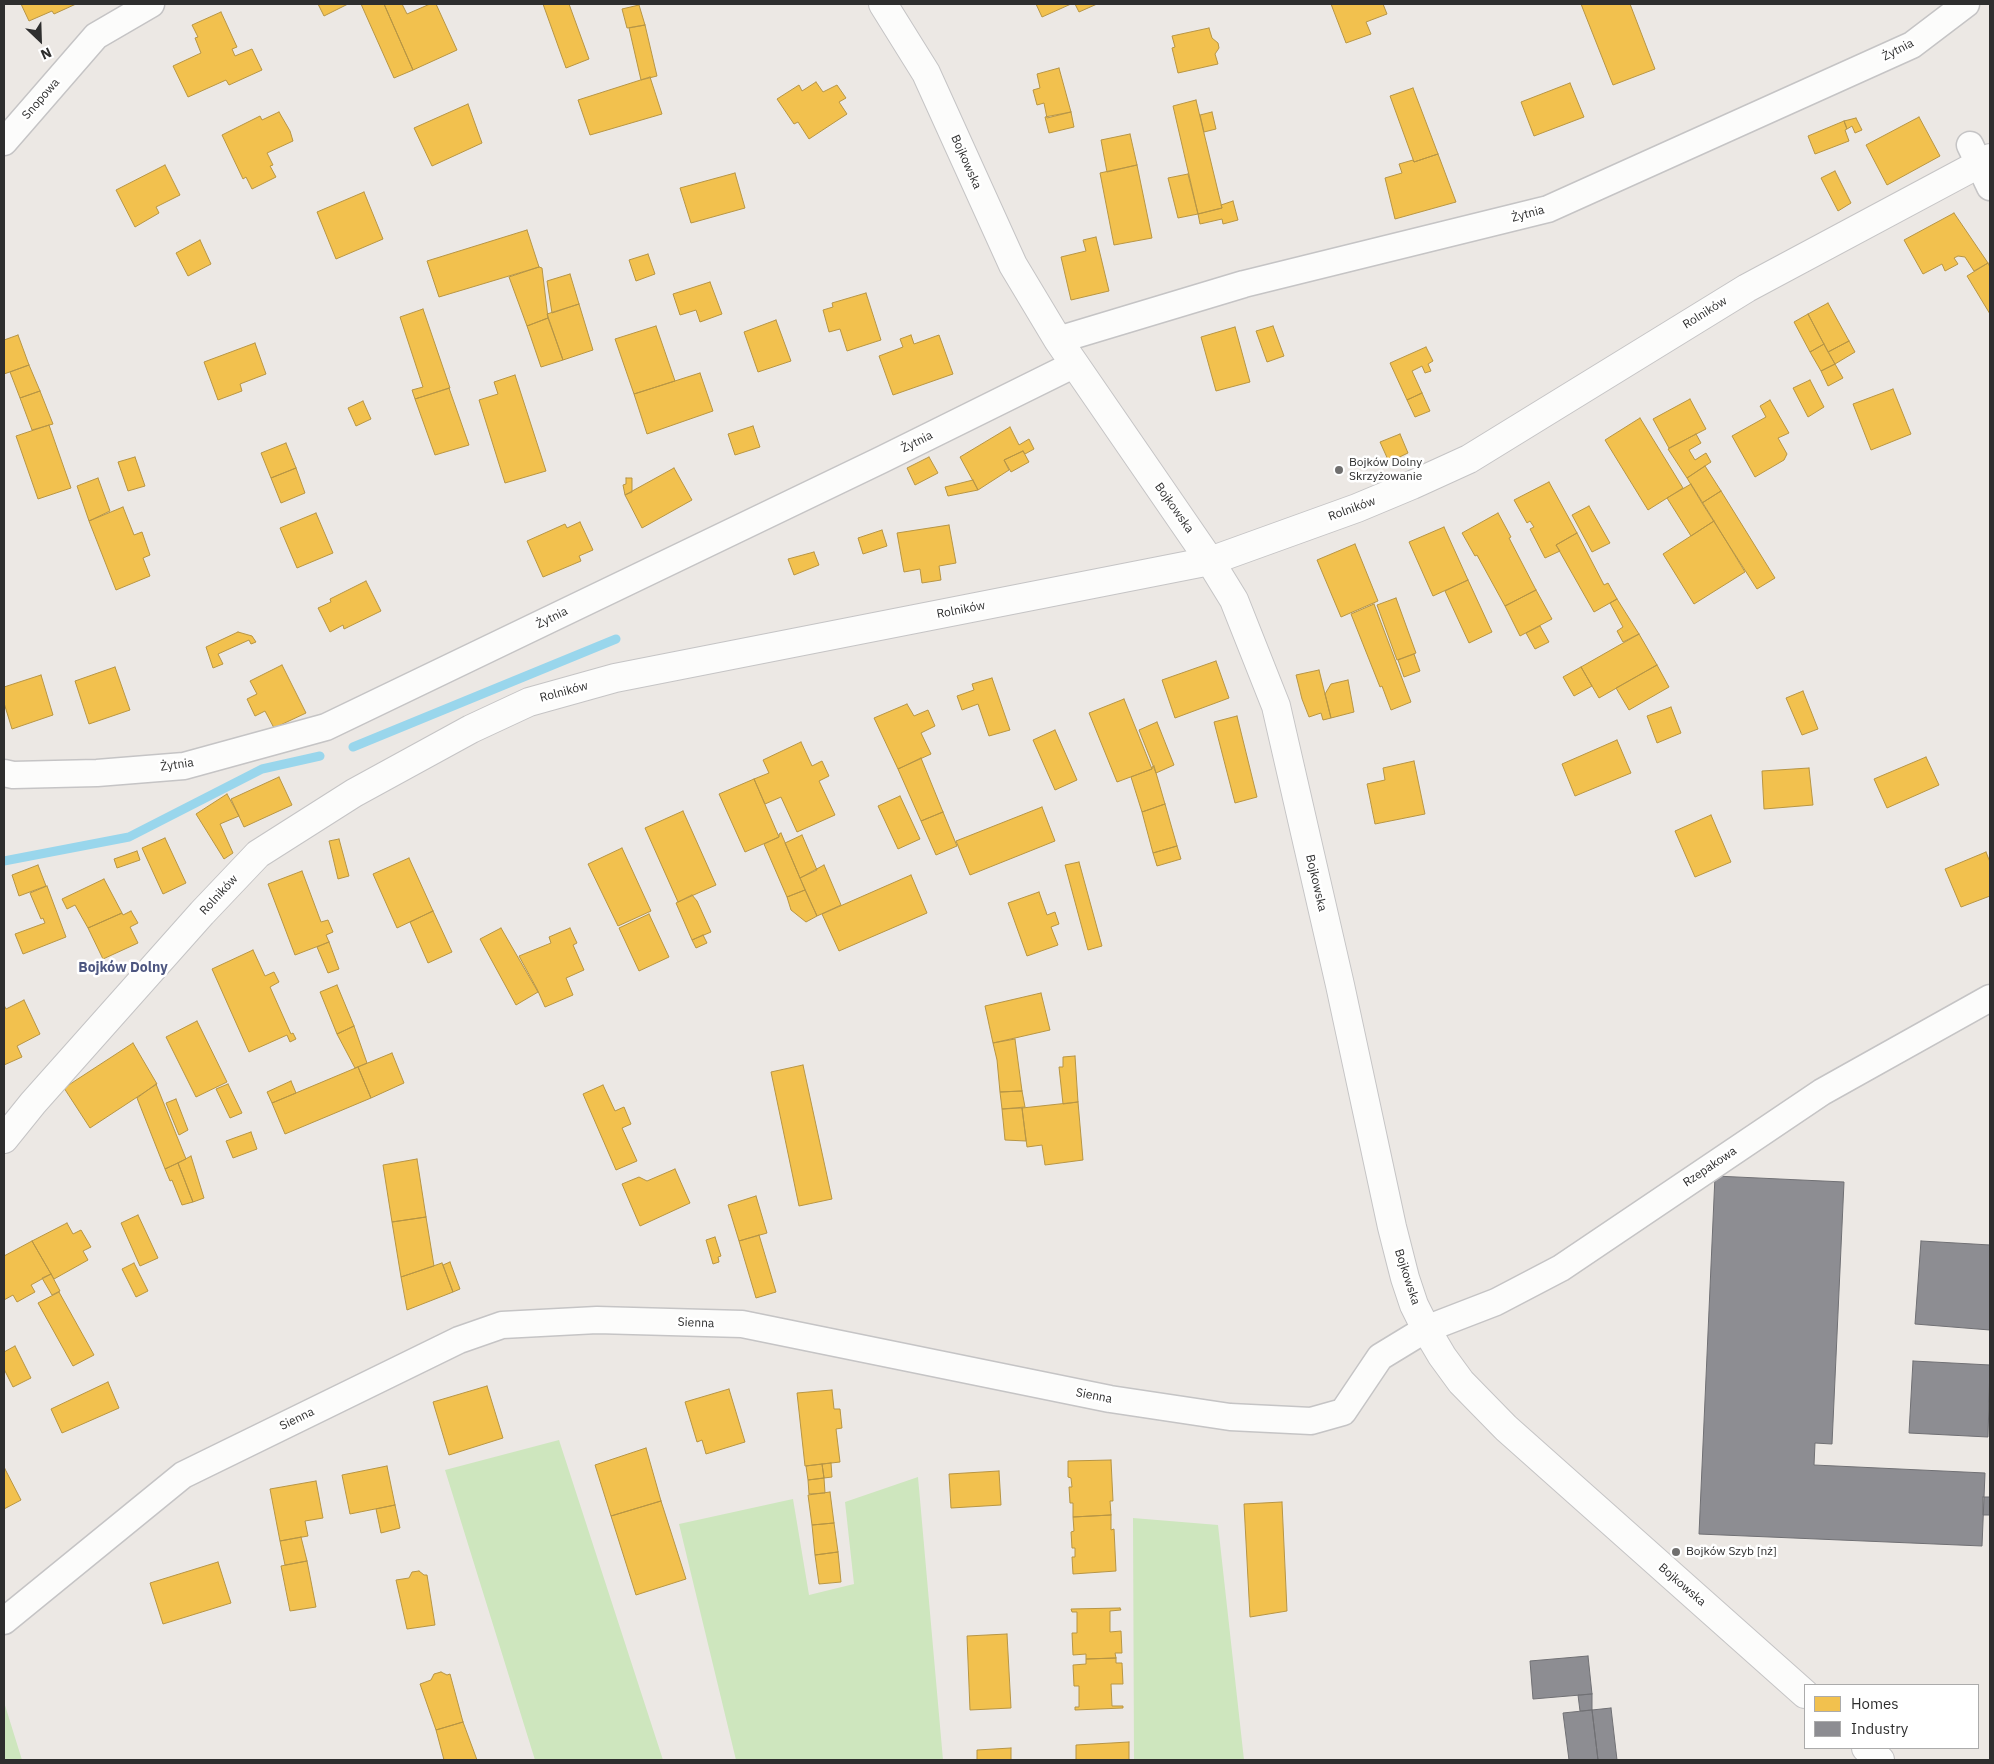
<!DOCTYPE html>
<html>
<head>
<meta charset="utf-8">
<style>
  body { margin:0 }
  #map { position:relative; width:1994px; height:1764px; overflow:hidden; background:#ece8e4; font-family:"IBM Plex Sans",sans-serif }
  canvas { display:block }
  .frame { position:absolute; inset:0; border:5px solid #2e2e2e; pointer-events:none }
  .legend { position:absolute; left:1804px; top:1684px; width:175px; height:65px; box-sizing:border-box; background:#fff; border:1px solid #ababab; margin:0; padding:6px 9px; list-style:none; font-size:15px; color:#2e2e2e }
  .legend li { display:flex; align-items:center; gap:10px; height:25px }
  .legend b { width:25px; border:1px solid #ababab }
  .north { position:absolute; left:15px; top:15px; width:50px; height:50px; -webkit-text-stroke:4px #fff; paint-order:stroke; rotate:156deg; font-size:14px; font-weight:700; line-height:20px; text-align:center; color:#2e2e2e }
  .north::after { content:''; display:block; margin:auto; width:18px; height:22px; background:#2e2e2e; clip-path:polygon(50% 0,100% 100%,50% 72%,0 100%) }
</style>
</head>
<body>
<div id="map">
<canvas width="1994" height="1764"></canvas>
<div class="frame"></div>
<ul class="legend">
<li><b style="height:14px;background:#f2c14e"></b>Homes</li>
<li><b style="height:14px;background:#8d8d92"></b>Industry</li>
</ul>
<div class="north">N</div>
</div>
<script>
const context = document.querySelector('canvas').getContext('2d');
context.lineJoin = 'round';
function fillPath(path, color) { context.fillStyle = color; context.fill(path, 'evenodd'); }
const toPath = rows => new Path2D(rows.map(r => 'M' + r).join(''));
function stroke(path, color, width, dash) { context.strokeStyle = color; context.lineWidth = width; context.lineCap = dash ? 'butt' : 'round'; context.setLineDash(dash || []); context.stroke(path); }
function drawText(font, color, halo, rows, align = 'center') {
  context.font = font + ' "IBM Plex Sans",sans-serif'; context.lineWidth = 5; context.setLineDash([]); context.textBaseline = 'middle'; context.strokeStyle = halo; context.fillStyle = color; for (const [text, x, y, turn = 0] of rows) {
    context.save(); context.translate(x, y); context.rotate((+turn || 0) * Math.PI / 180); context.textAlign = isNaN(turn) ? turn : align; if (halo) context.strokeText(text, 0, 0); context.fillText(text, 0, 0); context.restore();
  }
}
const green = toPath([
  [559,1440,663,1760,535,1760,445,1470],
  [918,1477,943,1760,736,1760,679,1524,793,1499,809,1595,854,1584,845,1502],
  [1133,1518,1218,1525,1244,1760,1134,1760],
  [4,1702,22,1760,4,1760]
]);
const homes = toPath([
  [21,4,76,4,54,14,52,11,29,21,21,4],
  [318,4,348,4,324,16,318,4],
  [361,4,384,4,413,70,394,78,361,4],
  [384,4,402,4,407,14,430,4,436,4,457,50,413,70,384,4],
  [543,4,569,4,589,59,566,68,543,4],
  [1036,4,1071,4,1042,17,1036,4],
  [1075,4,1097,4,1079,12,1075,4],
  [1331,4,1383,4,1387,14,1366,22,1371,34,1346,43,1331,4],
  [1581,4,1630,4,1655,69,1613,85,1581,4],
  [639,5,645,25,627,28,622,9,639,5],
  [221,12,237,47,232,49,235,56,252,49,262,70,229,85,226,80,188,97,173,66,201,53,195,38,198,37,192,25,221,12],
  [645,25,657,76,641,80,629,28,645,25],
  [1209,28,1212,38,1218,43,1219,48,1215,54,1218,64,1178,73,1172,48,1175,47,1172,36,1209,28],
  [1059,68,1071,112,1047,118,1044,103,1037,105,1033,90,1040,88,1037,74,1059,68],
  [650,77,662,114,590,135,578,100,650,77],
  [816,82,823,92,837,85,846,98,839,102,847,114,809,139,798,122,794,124,777,99,799,85,802,91,816,82],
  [1570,83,1584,117,1534,136,1521,102,1570,83],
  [1413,88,1438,154,1414,162,1390,96,1413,88],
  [1196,100,1222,208,1198,214,1173,106,1196,100],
  [468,104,482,143,432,166,414,128,468,104],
  [279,112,290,131,293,141,267,153,273,165,270,166,276,177,252,189,246,177,243,179,222,135,260,116,262,120,279,112],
  [1071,112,1074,127,1049,133,1045,117,1071,112],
  [1212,112,1216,129,1204,132,1200,115,1212,112],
  [1919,117,1940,156,1887,185,1866,145,1919,117],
  [1856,118,1862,130,1855,133,1852,126,1847,129,1844,121,1856,118],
  [1844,121,1847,129,1845,130,1849,141,1815,154,1808,136,1844,121],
  [1130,134,1137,165,1107,172,1101,140,1130,134],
  [1438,154,1456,202,1395,219,1385,178,1402,173,1399,164,1413,160,1414,162,1438,154],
  [165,165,180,195,156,207,159,213,135,227,116,190,165,165],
  [1137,165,1152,238,1114,245,1100,173,1137,165],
  [1835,171,1851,203,1838,211,1821,178,1835,171],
  [735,173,745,208,691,223,680,188,735,173],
  [1188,174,1198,214,1178,218,1168,178,1188,174],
  [364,192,383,239,336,259,317,212,364,192],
  [1233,201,1238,220,1223,224,1222,219,1200,224,1198,214,1222,208,1221,205,1233,201],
  [1954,213,1988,263,1974,271,1965,257,1958,256,1954,258,1958,264,1945,271,1942,264,1923,274,1904,240,1954,213],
  [527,230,539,267,439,297,427,261,527,230],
  [1096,237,1109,291,1071,300,1061,257,1086,251,1083,240,1096,237],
  [200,240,211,264,188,276,176,253,200,240],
  [648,254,655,274,636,281,629,260,648,254],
  [1988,263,1990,267,1990,314,1967,276,1988,263],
  [539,267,542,268,548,318,527,326,509,277,539,267],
  [570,274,579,304,552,313,547,281,570,274],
  [710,282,722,314,700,322,696,310,680,315,673,294,710,282],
  [866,293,881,340,847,351,840,329,829,332,823,310,833,307,832,303,866,293],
  [1828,303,1849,341,1828,352,1808,314,1828,303],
  [579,304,593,350,563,360,547,314,579,304],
  [423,309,450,388,415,399,412,390,423,387,400,317,423,309],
  [1808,314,1824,344,1810,352,1794,322,1808,314],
  [548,318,563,360,541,367,527,326,548,318],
  [776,320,791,361,758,372,744,332,776,320],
  [656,326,675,381,634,394,615,339,656,326],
  [1273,326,1284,356,1267,362,1256,331,1273,326],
  [1235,327,1250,382,1216,391,1201,337,1235,327],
  [18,335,29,365,4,374,4,340,18,335],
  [911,335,914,344,939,335,953,374,893,395,879,356,903,347,900,339,911,335],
  [1849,341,1855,352,1835,364,1828,352,1849,341],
  [255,343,266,374,240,384,242,391,218,400,204,362,255,343],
  [1824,344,1835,364,1821,371,1810,352,1824,344],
  [1426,347,1433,361,1428,364,1431,371,1425,373,1422,366,1412,371,1422,393,1407,400,1390,363,1426,347],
  [1835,364,1843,378,1828,386,1821,371,1835,364],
  [29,365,40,391,20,398,10,372,29,365],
  [700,373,713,411,647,434,634,394,700,373],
  [515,375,546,471,505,483,479,400,498,394,494,382,515,375],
  [1810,380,1824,407,1808,417,1793,388,1810,380],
  [449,388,469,445,435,455,415,399,449,388],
  [1893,389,1911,434,1871,450,1853,404,1893,389],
  [40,391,53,424,32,430,20,398,40,391],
  [1422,393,1430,411,1415,417,1407,400,1422,393],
  [1690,399,1706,429,1669,448,1653,419,1690,399],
  [1770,400,1789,433,1778,438,1787,454,1784,460,1755,477,1732,436,1766,417,1760,406,1770,400],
  [363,401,371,419,356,426,348,408,363,401],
  [1640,418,1683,488,1648,510,1605,440,1640,418],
  [49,425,71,488,38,499,16,436,49,425],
  [753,426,760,447,735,455,728,434,753,426],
  [1010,427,1019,445,1029,439,1034,449,1025,454,1023,451,1004,460,1009,470,978,490,960,457,1010,427],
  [1400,434,1408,453,1389,462,1380,442,1400,434],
  [1696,434,1701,443,1689,450,1695,460,1706,453,1711,462,1687,478,1668,449,1696,434],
  [286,443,296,468,271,478,261,453,286,443],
  [1023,451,1029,462,1011,472,1004,460,1023,451],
  [135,457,145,486,128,491,118,462,135,457],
  [929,457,938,473,915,485,907,468,929,457],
  [1705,466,1721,491,1702,503,1687,478,1705,466],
  [296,468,305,493,281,503,271,478,296,468],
  [674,468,692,500,642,528,625,495,674,468],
  [98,478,110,511,89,521,77,486,98,478],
  [626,478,632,478,632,492,625,495,623,485,626,484,626,478],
  [973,480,978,490,948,496,945,487,973,480],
  [1549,482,1577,533,1556,545,1560,551,1545,558,1530,529,1534,527,1530,521,1527,523,1514,500,1549,482],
  [1691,484,1714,521,1691,536,1667,498,1691,484],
  [1721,491,1775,578,1757,589,1702,503,1721,491],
  [1589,506,1610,543,1592,552,1572,515,1589,506],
  [123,507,134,535,142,532,150,555,143,558,150,576,116,590,89,521,123,507],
  [316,513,333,553,297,568,280,528,316,513],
  [1498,513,1511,537,1509,538,1536,590,1505,606,1477,555,1475,556,1462,533,1498,513],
  [1714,521,1745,572,1694,604,1663,554,1714,521],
  [580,522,593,550,579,556,581,561,543,577,527,541,565,524,567,528,580,522],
  [949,525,956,563,939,566,941,580,922,583,920,569,904,572,897,533,949,525],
  [1444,527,1468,580,1433,596,1409,542,1444,527],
  [882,530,887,546,863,554,858,538,882,530],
  [1577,533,1604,585,1608,583,1617,599,1594,612,1556,545,1577,533],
  [1355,544,1378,601,1341,617,1317,560,1355,544],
  [814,552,819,565,794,575,788,559,814,552],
  [1468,580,1492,632,1469,643,1445,591,1468,580],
  [366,581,381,611,344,629,343,625,330,632,318,608,331,602,330,599,366,581],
  [1536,590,1552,619,1520,636,1505,606,1536,590],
  [1396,598,1416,653,1397,660,1377,605,1396,598],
  [1617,599,1639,634,1623,642,1617,631,1623,627,1610,603,1617,599],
  [1374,604,1411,702,1391,710,1382,686,1380,687,1351,614,1374,604],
  [1540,626,1549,642,1535,649,1526,633,1540,626],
  [238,632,252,636,256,642,251,644,249,640,218,654,223,664,213,668,206,647,238,632],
  [1639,634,1657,665,1599,698,1581,667,1639,634],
  [1414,654,1420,671,1404,677,1398,660,1414,654],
  [1216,661,1229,698,1175,718,1162,680,1216,661],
  [282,665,306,713,274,728,265,711,255,716,247,699,257,694,250,681,282,665],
  [1657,665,1669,687,1629,710,1616,688,1657,665],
  [115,667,130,710,89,724,75,681,115,667],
  [1581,667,1592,686,1574,696,1563,677,1581,667],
  [1319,670,1331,718,1323,720,1321,713,1309,717,1302,699,1296,675,1319,670],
  [41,675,53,715,12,729,4,703,4,687,41,675],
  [992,678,1010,730,989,736,978,704,962,710,957,696,974,690,972,684,992,678],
  [1348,680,1354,712,1331,718,1325,694,1331,684,1348,680],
  [1803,691,1818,729,1802,735,1786,698,1803,691],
  [1124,699,1152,769,1117,782,1089,713,1124,699],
  [907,704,914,716,928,710,935,726,921,733,931,754,898,769,874,718,907,704],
  [1671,707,1681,733,1657,743,1647,716,1671,707],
  [1237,716,1257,797,1235,803,1214,722,1237,716],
  [1157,722,1174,765,1156,773,1139,730,1157,722],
  [1055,730,1077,780,1055,790,1033,740,1055,730],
  [1617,740,1631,773,1575,796,1562,764,1617,740],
  [801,742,812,766,822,761,829,776,819,781,835,815,797,832,781,797,765,804,754,779,769,773,763,760,801,742],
  [1926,757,1939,785,1887,808,1874,779,1926,757],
  [921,758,943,812,921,821,898,769,921,758],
  [1414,761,1425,814,1375,824,1367,784,1385,780,1383,768,1414,761],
  [1154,766,1165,804,1142,812,1131,777,1152,769,1152,767,1154,766],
  [1809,768,1813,805,1764,809,1762,771,1809,768],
  [279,777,292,805,244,827,231,799,279,777],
  [754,779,779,837,745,852,719,794,754,779],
  [227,794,239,816,220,824,233,853,224,859,196,814,227,794],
  [900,796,920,839,898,849,878,806,900,796],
  [1165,804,1177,846,1153,853,1142,812,1165,804],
  [1042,807,1055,841,970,875,956,841,1042,807],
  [683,811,716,885,678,902,645,828,683,811],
  [943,812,957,846,936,855,921,821,943,812],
  [1711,815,1731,862,1695,877,1675,831,1711,815],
  [781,833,805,890,787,897,764,844,779,837,779,834,781,833],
  [802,835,817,870,800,878,785,843,802,835],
  [165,838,186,883,163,894,142,848,165,838],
  [339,839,349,876,338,879,329,841,339,839],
  [1177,846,1181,859,1157,866,1153,853,1177,846],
  [622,848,651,911,618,926,588,864,622,848],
  [137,851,140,860,117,868,114,859,137,851],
  [1986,852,1990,862,1990,896,1961,907,1945,869,1986,852],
  [409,858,433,911,397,928,373,874,409,858],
  [1079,862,1102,946,1088,950,1065,865,1079,862],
  [38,865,46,886,19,896,12,875,38,865],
  [824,865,841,905,817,916,800,878,824,865],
  [302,871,321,922,328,920,333,932,326,935,329,942,295,955,268,884,302,871],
  [911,875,927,913,839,951,822,914,911,875],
  [104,879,122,913,88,928,75,905,67,909,62,899,104,879],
  [47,886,66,937,23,954,15,934,45,923,43,918,41,919,30,893,47,886],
  [805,890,817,916,806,922,791,910,787,897,805,890],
  [1039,892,1047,915,1055,912,1059,924,1051,927,1058,945,1027,956,1008,903,1039,892],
  [692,895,697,901,711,932,692,940,676,903,692,895],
  [131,911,138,923,130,927,138,943,103,959,88,928,122,913,123,915,131,911],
  [433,911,452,952,428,963,410,922,433,911],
  [649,914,669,957,639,971,619,928,649,914],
  [501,928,538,992,516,1005,480,939,501,928],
  [570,928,577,943,573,945,584,970,566,978,573,995,545,1007,537,989,519,956,551,943,549,937,570,928],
  [703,935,707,943,696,948,692,940,703,935],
  [329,942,339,969,328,973,317,947,329,942],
  [253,950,265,976,274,972,279,982,270,987,291,1034,293,1033,296,1039,290,1042,287,1035,249,1052,212,969,253,950],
  [337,985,354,1026,337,1034,320,992,337,985],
  [1041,993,1050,1030,993,1043,985,1006,1041,993],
  [24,1000,40,1034,17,1046,22,1057,4,1065,4,1005,6,1009,24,1000],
  [197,1021,227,1082,196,1097,166,1037,197,1021],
  [354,1026,367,1063,355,1068,337,1034,354,1026],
  [1015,1039,1022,1091,1000,1092,997,1060,993,1043,1015,1039],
  [133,1043,157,1084,90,1128,64,1088,133,1043],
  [392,1053,404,1083,371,1098,358,1067,392,1053],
  [1075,1056,1078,1102,1063,1104,1059,1067,1063,1067,1063,1057,1075,1056],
  [803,1065,832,1199,799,1206,771,1072,803,1065],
  [358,1067,371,1098,285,1134,272,1103,358,1067],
  [291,1081,296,1093,272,1103,267,1092,291,1081],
  [156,1084,186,1159,165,1169,137,1098,156,1084],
  [228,1084,242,1113,230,1118,216,1089,228,1084],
  [603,1085,615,1111,624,1107,631,1124,622,1128,637,1161,616,1170,583,1094,603,1085],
  [1022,1091,1025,1107,1002,1109,1000,1092,1022,1091],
  [176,1099,188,1130,179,1135,166,1103,176,1099],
  [1078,1102,1083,1160,1045,1165,1042,1145,1027,1147,1022,1108,1078,1102],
  [1022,1108,1026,1141,1005,1140,1002,1109,1022,1108],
  [251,1132,257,1149,233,1158,226,1141,251,1132],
  [191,1156,204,1198,193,1202,178,1163,191,1156],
  [417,1159,426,1217,392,1222,383,1165,417,1159],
  [178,1163,193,1202,182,1205,172,1180,170,1181,165,1169,178,1163],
  [675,1169,690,1203,640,1226,622,1184,639,1177,647,1181,675,1169],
  [756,1196,767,1233,739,1241,728,1205,756,1196],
  [138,1215,158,1258,140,1266,121,1223,138,1215],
  [426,1217,434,1266,401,1277,392,1222,426,1217],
  [67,1223,73,1234,81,1230,91,1247,83,1251,88,1260,54,1279,32,1241,67,1223],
  [759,1235,776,1292,756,1298,739,1241,759,1235],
  [715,1237,721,1256,718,1257,719,1262,713,1264,706,1240,715,1237],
  [32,1241,51,1274,31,1285,35,1292,17,1302,13,1295,4,1300,4,1256,32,1241],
  [450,1262,460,1289,453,1292,443,1265,450,1262],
  [134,1263,148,1291,136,1297,122,1269,134,1263],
  [442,1263,453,1292,407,1310,401,1277,442,1263],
  [51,1274,60,1291,52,1295,42,1278,51,1274],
  [59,1292,94,1355,73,1366,38,1303,59,1292],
  [15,1346,31,1378,13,1387,4,1369,4,1352,15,1346],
  [108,1382,119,1408,62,1433,51,1409,108,1382],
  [487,1386,503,1438,449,1455,433,1402,487,1386],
  [729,1389,745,1442,706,1454,702,1440,697,1442,685,1402,729,1389],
  [832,1390,834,1409,840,1409,842,1428,836,1429,840,1462,805,1466,797,1393,832,1390],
  [646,1448,661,1501,611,1516,595,1465,646,1448],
  [1111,1460,1113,1501,1110,1501,1111,1515,1073,1517,1073,1503,1070,1503,1069,1487,1072,1487,1071,1478,1068,1477,1068,1461,1111,1460],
  [831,1463,832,1477,824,1478,822,1464,831,1463],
  [822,1464,824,1478,808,1480,806,1466,822,1464],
  [387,1466,395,1505,350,1514,342,1475,387,1466],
  [5,1469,21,1500,4,1509,4,1470,5,1469],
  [999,1471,1001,1505,951,1508,949,1474,999,1471],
  [824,1478,825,1493,809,1494,808,1480,824,1478],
  [316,1481,323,1518,305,1521,308,1536,280,1541,270,1489,316,1481],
  [830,1492,834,1523,812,1525,808,1495,830,1492],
  [661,1501,686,1579,636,1595,611,1516,661,1501],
  [1282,1502,1287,1611,1250,1617,1244,1504,1282,1502],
  [395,1505,400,1528,381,1533,376,1509,395,1505],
  [1111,1515,1111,1530,1114,1529,1116,1571,1073,1574,1072,1557,1075,1557,1075,1548,1072,1548,1071,1532,1074,1531,1073,1517,1111,1515],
  [834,1523,838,1552,815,1555,812,1525,834,1523],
  [301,1537,307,1561,285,1565,280,1541,301,1537],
  [838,1552,841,1582,819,1584,815,1555,838,1552],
  [307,1561,316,1607,290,1611,281,1566,307,1561],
  [218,1562,231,1603,163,1624,150,1583,218,1562],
  [419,1571,424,1575,427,1575,435,1625,407,1629,396,1580,409,1578,412,1572,419,1571],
  [1120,1608,1121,1610,1110,1611,1110,1632,1121,1631,1122,1653,1115,1653,1116,1658,1086,1659,1086,1654,1073,1655,1072,1633,1077,1633,1077,1612,1072,1612,1071,1609,1120,1608],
  [1007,1634,1011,1708,970,1710,967,1636,1007,1634],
  [1116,1658,1116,1663,1122,1663,1123,1684,1111,1684,1112,1706,1123,1706,1123,1708,1075,1710,1075,1707,1079,1707,1079,1686,1074,1686,1073,1665,1086,1664,1086,1659,1116,1658],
  [441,1672,447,1675,450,1674,463,1722,436,1730,420,1684,431,1680,434,1674,441,1672],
  [463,1722,477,1760,444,1760,436,1730,463,1722],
  [1129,1742,1129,1760,1076,1760,1076,1745,1129,1742],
  [1011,1748,1011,1760,977,1760,977,1750,1011,1748]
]);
const industry = toPath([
  [1715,1176,1844,1182,1832,1444,1815,1443,1814,1465,1985,1473,1982,1546,1699,1534,1715,1176],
  [1921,1241,1990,1245,1990,1330,1915,1324,1921,1241],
  [1913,1361,1990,1365,1988,1437,1909,1433,1913,1361],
  [1983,1497,1990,1497,1990,1515,1983,1515,1983,1497],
  [1588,1656,1592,1694,1533,1699,1530,1661,1588,1656],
  [1592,1694,1592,1710,1580,1711,1578,1695,1592,1694],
  [1611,1708,1617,1760,1598,1760,1592,1710,1611,1708],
  [1592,1710,1598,1760,1569,1760,1563,1713,1592,1710]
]);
const stream = toPath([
  [353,747,616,639],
  [4,861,129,837,262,769,320,756]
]);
const street = toPath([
  [4,142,96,36,151,4],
  [1970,145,1990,187],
  [1058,340,1244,284,1548,209,1912,45,1966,4],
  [4,773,13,775,97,773,184,766,326,727,881,460,1073,365],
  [4,1621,183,1475,459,1340,502,1325,597,1320,742,1324,1110,1399,1230,1417,1311,1421,1343,1412,1380,1357,1426,1329,1496,1302,1561,1268,1822,1092,1990,998]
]);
const secondary = toPath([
  [883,4,926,73,1013,265,1058,340,1210,561,1234,600,1276,706,1340,985,1392,1227,1405,1278,1414,1305,1426,1329,1442,1356,1461,1382,1506,1428,1805,1694],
  [4,1139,33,1103,202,913,258,854,354,793,471,729,529,702,615,678,1210,561,1357,508,1412,485,1469,459,1747,288,1990,158],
  [1866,1748,1880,1760]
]);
const markers = [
  [1339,470,5,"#706f6e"],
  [1676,1552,5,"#706f6e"]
];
const streetNames = [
  ["Żytnia",1898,50,-27],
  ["Snopowa",41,99,-49],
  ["Bojkowska",966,162,66],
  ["Żytnia",1528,214,-15],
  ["Rolników",1705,313,-32],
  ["Żytnia",917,442,-26],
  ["Bojkowska",1174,508,55],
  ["Rolników",1352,509,-20],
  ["Rolników",961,610,-11],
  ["Żytnia",552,618,-26],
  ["Rolników",564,692,-15],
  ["Żytnia",177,765,-8],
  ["Bojkowska",1316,883,77],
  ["Rolników",219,895,-47],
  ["Rzepakowa",1710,1167,-34],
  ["Bojkowska",1407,1277,72],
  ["Sienna",696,1323,2],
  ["Sienna",1094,1396,11],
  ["Sienna",297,1419,-26],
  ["Bojkowska",1682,1585,41]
];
const poiNames = [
  ["Bojków Dolny",1349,463],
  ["Skrzyżowanie",1349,477],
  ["Bojków Szyb [nż]",1686,1552]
];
const neighbourhoodNames = [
  ["Bojków Dolny",123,968]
];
fillPath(green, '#cee6be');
fillPath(homes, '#f2c14e');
stroke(homes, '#b79544', 1);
fillPath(industry, '#8d8d92');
stroke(industry, '#707074', 1);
stroke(stream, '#99d6ec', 9);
stroke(street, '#c5c4c5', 29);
stroke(secondary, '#c5c4c5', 30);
stroke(street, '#fcfcfb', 26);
stroke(secondary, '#fcfcfb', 28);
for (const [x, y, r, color] of markers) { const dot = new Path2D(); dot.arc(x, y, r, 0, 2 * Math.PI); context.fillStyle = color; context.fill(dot); stroke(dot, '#fff', 2); }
drawText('12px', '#2e2e2e', '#fff', streetNames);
drawText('12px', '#2e2e2e', '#fff', poiNames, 'left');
drawText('bold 14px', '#4d5680', '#fff', neighbourhoodNames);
</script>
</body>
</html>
